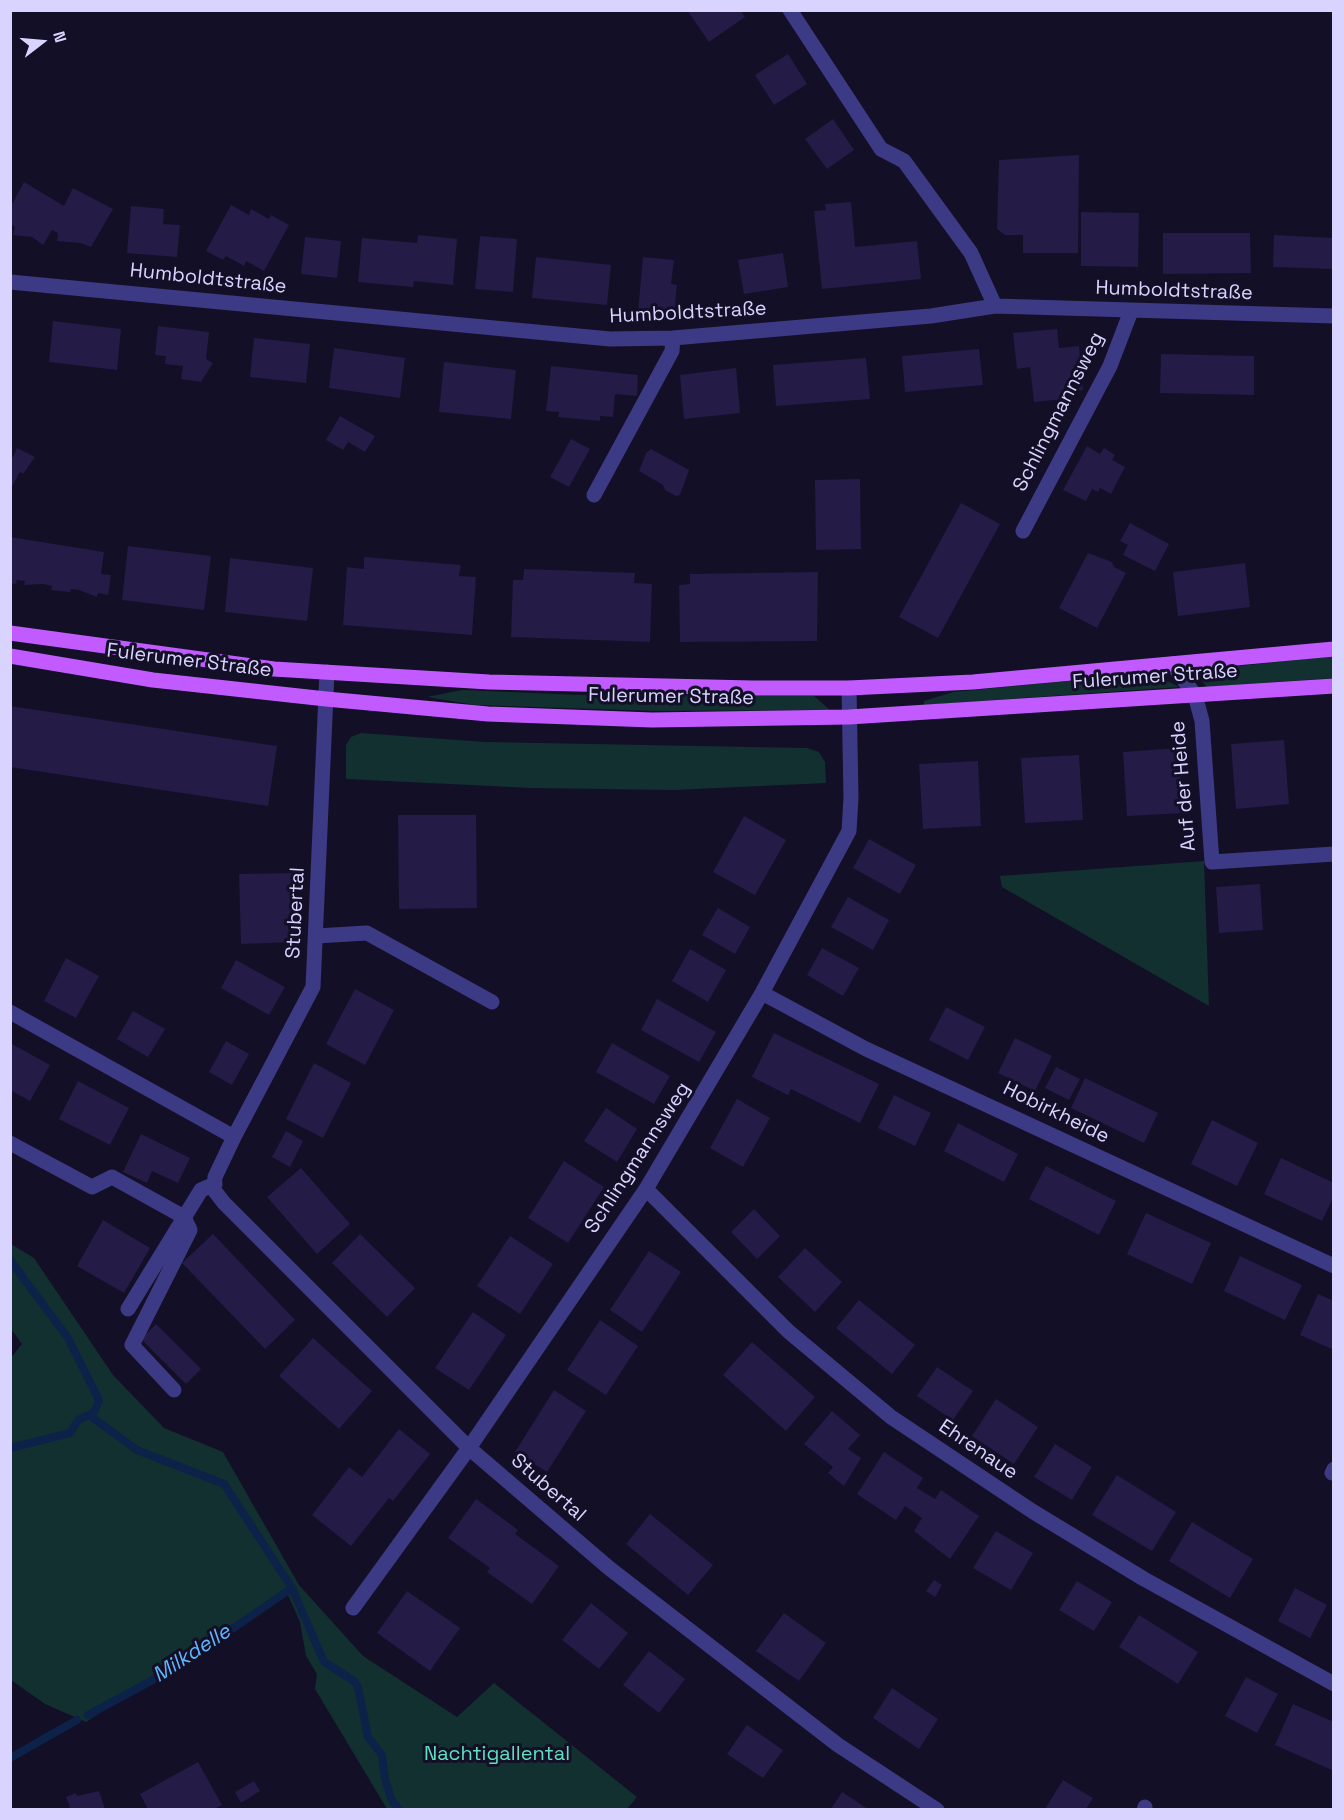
<!DOCTYPE html>
<html>
<head>
<meta charset="utf-8">
<style>
  body { margin:0 }
  #map { position:relative; width:1344px; height:1820px; overflow:hidden; background:#130f26; font-family:"Space Grotesk",sans-serif }
  canvas { display:block }
  .frame { position:absolute; inset:0; border:12px solid #d9d4ff; pointer-events:none }
  .north { position:absolute; left:12px; top:12px; width:60px; height:60px; -webkit-text-stroke:4px #130f26; paint-order:stroke; rotate:74deg; font-size:16px; font-weight:700; line-height:24px; text-align:center; color:#d9d4ff }
  .north::after { content:''; display:block; margin:auto; width:21px; height:27px; background:#d9d4ff; clip-path:polygon(50% 0,100% 100%,50% 72%,0 100%) }
</style>
</head>
<body>
<div id="map">
<canvas width="1344" height="1820"></canvas>
<div class="frame"></div>
<div class="north">N</div>
</div>
<script>
const context = document.querySelector('canvas').getContext('2d');
context.lineJoin = 'round';
function fillPath(path, color) { context.fillStyle = color; context.fill(path, 'evenodd'); }
const toPath = rows => new Path2D(rows.map(r => 'M' + r).join(''));
function stroke(path, color, width, dash) { context.strokeStyle = color; context.lineWidth = width; context.lineCap = dash ? 'butt' : 'round'; context.setLineDash(dash || []); context.stroke(path); }
function drawText(font, color, halo, rows, align = 'center') {
  context.font = font + ' "Space Grotesk",sans-serif'; context.lineWidth = 6; context.setLineDash([]); context.textBaseline = 'middle'; context.strokeStyle = halo; context.fillStyle = color; for (const [text, x, y, turn = 0] of rows) {
    context.save(); context.translate(x, y); context.rotate((+turn || 0) * Math.PI / 180); context.textAlign = isNaN(turn) ? turn : align; if (halo) context.strokeText(text, 0, 0); context.fillText(text, 0, 0); context.restore();
  }
}
const green = toPath([
  [1333,656,1333,678,1207,687,1193,671],
  [1152,673,1179,687,924,705,924,701,953,692],
  [462,690,580,695,814,696,830,710,657,711,475,705,427,697],
  [361,733,485,742,807,748,819,752,825,762,826,783,674,790,532,788,346,779,346,745,351,737],
  [1204,861,1209,1006,1002,887,1000,876],
  [11,1244,34,1258,113,1375,164,1428,223,1452,299,1585,363,1656,457,1717,494,1683,637,1797,627,1809,387,1809,315,1689,317,1674,306,1656,300,1622,287,1593,86,1722,45,1704,11,1680,10,1359,22,1344,11,1329]
]);
const stream = toPath([
  [10,1260,68,1338,99,1400,94,1412,89,1415,137,1450,224,1484,292,1588,324,1662,354,1681,358,1687,368,1737,382,1755,385,1779,391,1798,399,1810],
  [10,1448,70,1433,78,1420,89,1415],
  [88,1715,175,1668,292,1588],
  [10,1758,77,1720]
]);
const building = toPath([
  [687,10,740,10,745,17,709,42],
  [788,54,807,84,774,105,755,75],
  [833,119,854,150,827,169,805,139],
  [1079,155,1078,253,1023,253,1023,235,1005,235,997,229,999,160],
  [24,182,64,206,73,188,113,209,91,247,80,243,57,241,58,233,52,230,43,245,32,237,13,235,15,227,10,224,10,208],
  [851,202,855,247,917,241,921,279,822,289,814,211,826,210,825,204],
  [231,205,249,215,251,209,269,219,271,215,289,225,264,271,246,261,244,266,226,256,223,260,206,251],
  [131,206,164,209,163,224,180,225,177,257,127,253],
  [1081,212,1139,213,1138,267,1081,266],
  [1163,233,1250,233,1251,273,1163,274],
  [418,235,457,239,453,285,414,281,413,287,358,282,362,238,417,243],
  [1274,235,1334,238,1334,269,1273,267],
  [480,236,517,239,513,292,475,289],
  [305,237,341,241,337,278,301,274],
  [783,253,788,287,744,294,738,260],
  [536,257,611,265,607,305,532,298],
  [643,257,674,260,671,284,677,285,674,316,638,312],
  [53,321,121,329,117,370,49,362],
  [158,326,209,332,206,359,213,363,201,382,181,379,183,366,165,364,166,356,155,355],
  [1057,329,1059,348,1079,346,1083,390,1063,392,1064,399,1034,402,1030,367,1017,369,1013,333],
  [254,338,310,344,306,383,250,377],
  [334,348,405,358,400,398,329,388],
  [979,349,983,385,905,392,902,356],
  [1161,354,1254,356,1254,395,1160,393],
  [866,358,870,399,776,406,773,365],
  [444,362,516,370,511,419,439,412],
  [551,366,638,375,637,396,615,394,613,417,600,416,600,421,558,417,559,412,546,411],
  [736,368,740,413,684,419,680,375],
  [340,416,375,436,365,452,348,442,343,450,326,440],
  [571,439,590,449,569,487,550,477],
  [1087,446,1100,454,1104,448,1115,455,1112,460,1125,467,1111,494,1100,488,1098,492,1092,489,1086,501,1063,490],
  [17,448,35,457,23,474,20,472,10,490,10,456,13,457],
  [651,449,689,470,680,495,676,496,665,490,663,485,639,471,646,453],
  [860,479,861,549,816,550,815,480],
  [961,503,1000,524,938,638,899,617],
  [1130,523,1169,544,1155,571,1123,555,1128,545,1120,541],
  [10,537,104,552,101,574,111,575,108,595,98,593,97,597,79,590,71,589,70,592,51,590,52,586,43,584,24,585,25,581,17,580,16,584,10,583],
  [128,546,211,556,204,610,122,600],
  [1088,553,1112,562,1114,567,1126,573,1097,628,1059,608],
  [364,557,461,565,459,576,476,577,472,635,343,625,347,567,364,569],
  [230,558,313,568,307,621,225,612],
  [1245,563,1250,607,1178,616,1173,572],
  [524,569,635,573,634,583,652,584,650,642,511,637,513,580,523,580],
  [818,572,817,641,680,642,679,585,690,584,690,574],
  [10,706,277,746,268,806,10,767],
  [1284,740,1289,804,1236,809,1231,744],
  [1178,748,1183,813,1127,816,1123,752],
  [1079,755,1083,820,1025,823,1021,758],
  [978,761,981,826,923,829,919,764],
  [398,815,476,815,477,908,399,909],
  [744,816,786,840,755,895,713,872],
  [869,839,916,865,900,894,853,868],
  [292,873,294,942,241,944,239,874],
  [1260,884,1263,930,1219,933,1216,887],
  [848,897,889,920,873,950,831,927],
  [718,908,750,927,735,954,702,935],
  [822,948,859,968,843,996,807,975],
  [690,949,726,970,708,1002,672,981],
  [66,958,99,976,76,1018,44,1001],
  [236,960,285,987,269,1015,221,988],
  [355,989,394,1010,365,1065,326,1044],
  [657,999,716,1032,699,1062,641,1030],
  [946,1007,985,1027,968,1060,929,1040],
  [133,1011,165,1029,148,1057,117,1039],
  [774,1033,879,1084,860,1123,791,1089,788,1095,752,1077],
  [1015,1038,1052,1056,1035,1091,998,1073],
  [226,1041,249,1054,232,1085,209,1072],
  [10,1043,50,1065,30,1101,10,1090],
  [612,1043,670,1076,654,1104,596,1072],
  [314,1063,351,1083,323,1138,286,1119],
  [1056,1067,1080,1079,1069,1100,1045,1088],
  [1085,1078,1158,1113,1144,1143,1071,1108],
  [78,1081,129,1108,110,1145,59,1119],
  [894,1095,931,1113,915,1146,878,1128],
  [737,1099,770,1118,743,1167,710,1148],
  [606,1108,637,1129,617,1162,584,1141],
  [1212,1120,1258,1143,1237,1186,1191,1164],
  [958,1123,1018,1154,1004,1182,944,1151],
  [286,1131,303,1141,290,1167,272,1157],
  [141,1134,190,1158,178,1183,152,1171,147,1183,123,1172],
  [1281,1158,1334,1183,1334,1196,1322,1221,1264,1194],
  [564,1161,604,1187,568,1243,528,1218],
  [1046,1166,1116,1201,1099,1235,1029,1199],
  [301,1168,350,1224,317,1254,267,1197],
  [754,1209,780,1236,757,1259,731,1232],
  [1146,1213,1211,1243,1192,1284,1127,1254],
  [103,1220,150,1248,124,1293,77,1266],
  [213,1234,295,1320,265,1349,182,1263],
  [360,1234,415,1288,387,1317,332,1263],
  [510,1236,553,1264,520,1314,477,1286],
  [805,1248,842,1282,815,1312,778,1277],
  [649,1251,681,1272,642,1332,610,1310],
  [1240,1256,1302,1285,1285,1320,1224,1291],
  [1318,1294,1334,1301,1334,1350,1300,1335],
  [859,1300,915,1345,892,1374,836,1328],
  [473,1312,506,1335,469,1390,435,1368],
  [600,1320,638,1346,606,1395,567,1370],
  [156,1324,201,1369,186,1384,141,1339],
  [313,1338,372,1391,339,1429,279,1376],
  [752,1342,815,1397,786,1431,723,1375],
  [937,1367,973,1391,953,1420,917,1396],
  [554,1390,586,1411,547,1472,515,1452],
  [996,1399,1038,1427,1014,1464,972,1436],
  [832,1411,860,1435,848,1449,861,1458,844,1486,828,1473,833,1467,804,1444],
  [399,1429,430,1454,393,1501,389,1498,351,1546,312,1515,349,1467,362,1477],
  [1055,1444,1092,1467,1072,1500,1034,1477],
  [884,1452,923,1478,917,1488,935,1499,941,1490,979,1516,950,1559,914,1531,922,1518,905,1506,896,1520,857,1494],
  [1117,1475,1176,1512,1152,1551,1092,1515],
  [476,1499,518,1530,515,1534,559,1566,532,1604,487,1572,490,1568,448,1538],
  [650,1514,713,1565,688,1595,626,1544],
  [1192,1522,1253,1559,1230,1598,1169,1561],
  [996,1531,1033,1553,1011,1590,973,1568],
  [934,1580,942,1585,935,1597,926,1591],
  [1077,1581,1112,1602,1094,1631,1059,1610],
  [1295,1588,1327,1605,1310,1638,1278,1621],
  [407,1591,460,1628,430,1671,377,1633],
  [591,1603,628,1633,599,1669,562,1640],
  [784,1613,826,1643,799,1681,756,1651],
  [1139,1615,1198,1652,1178,1684,1119,1647],
  [649,1651,685,1679,659,1713,623,1685],
  [1246,1677,1278,1694,1257,1733,1225,1716],
  [892,1688,938,1719,919,1749,873,1718],
  [1293,1704,1334,1722,1334,1771,1275,1745],
  [747,1725,783,1750,763,1778,727,1754],
  [198,1762,222,1805,214,1809,148,1809,140,1794],
  [1063,1780,1093,1798,1086,1809,1045,1809],
  [254,1781,260,1791,241,1803,235,1792],
  [99,1791,105,1809,65,1809,70,1807,66,1797,76,1793,77,1796],
  [842,1792,868,1809,831,1809]
]);
const minor = toPath([
  [790,10,881,149,904,161,971,253,995,306],
  [10,282,610,339,673,338,931,316,995,306,1334,316],
  [594,495,672,351,673,338],
  [1023,531,1110,366,1131,311],
  [1172,664,1195,695,1202,721,1212,862,1334,854],
  [327,672,313,987,234,1137,215,1177,214,1190,224,1203,469,1448,609,1568,838,1745,937,1810],
  [316,936,367,933,492,1002],
  [762,993,866,1049,1334,1266],
  [10,1012,234,1137],
  [10,1143,92,1187,112,1177,184,1217,190,1230,132,1345,174,1390],
  [646,1189,788,1331,891,1417,1032,1511,1144,1579,1334,1684],
  [128,1309,201,1190,215,1184],
  [1332,1473,1334,1469],
  [353,1608,469,1448,646,1189,762,993,849,831,851,798,849,688],
  [1144,1810,1145,1807]
]);
const major = toPath([
  [10,633,274,669,489,682,753,688,849,688,973,682,1334,649],
  [10,656,153,680,326,699,488,714,652,720,849,717,1334,686]
]);
const streetNames = [
  ["Humboldtstraße",208,279,6],
  ["Humboldtstraße",1174,291,2],
  ["Humboldtstraße",688,313,-3],
  ["Schlingmannsweg",1059,412,-63],
  ["Fulerumer Straße",189,661,7],
  ["Fulerumer Straße",1155,677,-4],
  ["Fulerumer Straße",671,697,1],
  ["Auf der Heide",1184,786,-95],
  ["Stubertal",296,913,-87],
  ["Hobirkheide",1056,1113,26],
  ["Schlingmannsweg",638,1158,-57],
  ["Ehrenaue",978,1450,34],
  ["Stubertal",548,1488,41]
];
const parkNames = [
  ["Nachtigallental",497,1755]
];
const waterNames = [
  ["Milkdelle",192,1654,-33]
];
fillPath(green, '#12302f');
stroke(stream, '#0c2248', 8);
fillPath(building, '#241b47');
stroke(minor, '#3d3a85', 15);
stroke(major, '#c25bff', 15);
drawText('20px', '#d9d4ff', '#130f26', streetNames);
drawText('20px', '#5fe0c0', '#130f26', parkNames);
drawText('italic 21px', '#62b6ff', '#130f26', waterNames);
</script>
</body>
</html>
